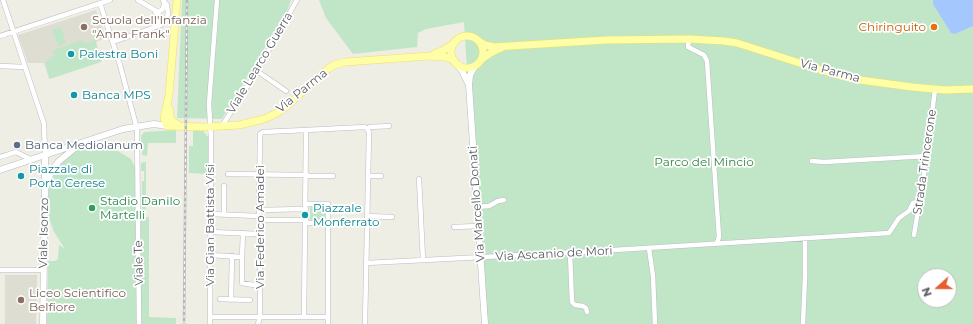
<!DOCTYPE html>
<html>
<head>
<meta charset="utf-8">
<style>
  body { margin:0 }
  #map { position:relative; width:973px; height:324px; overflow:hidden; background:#eeeee4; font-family:Montserrat,sans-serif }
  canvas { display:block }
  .north { position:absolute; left:917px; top:268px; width:40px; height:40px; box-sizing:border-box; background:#fff; border:1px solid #bebfc1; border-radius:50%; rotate:249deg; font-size:11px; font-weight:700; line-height:16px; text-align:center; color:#5c5e64 }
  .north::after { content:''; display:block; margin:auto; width:14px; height:18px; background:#e85d30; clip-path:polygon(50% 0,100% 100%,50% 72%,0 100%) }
</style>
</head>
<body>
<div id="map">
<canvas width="973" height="324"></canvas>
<div class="north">N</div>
</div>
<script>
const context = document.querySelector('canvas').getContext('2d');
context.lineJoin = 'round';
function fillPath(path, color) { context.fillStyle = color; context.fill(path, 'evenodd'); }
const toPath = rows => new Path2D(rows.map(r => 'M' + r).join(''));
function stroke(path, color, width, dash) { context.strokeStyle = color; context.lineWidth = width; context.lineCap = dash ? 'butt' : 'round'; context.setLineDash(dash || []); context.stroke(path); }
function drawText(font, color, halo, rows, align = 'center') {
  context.font = font + ' Montserrat,sans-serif'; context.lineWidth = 3.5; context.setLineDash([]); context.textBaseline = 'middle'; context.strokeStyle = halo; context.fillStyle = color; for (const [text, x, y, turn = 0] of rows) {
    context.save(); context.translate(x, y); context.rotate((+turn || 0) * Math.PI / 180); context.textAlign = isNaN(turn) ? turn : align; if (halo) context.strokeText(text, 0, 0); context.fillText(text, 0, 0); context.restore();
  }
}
const education = toPath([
  [96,10,106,38,96,42,102,61,49,79,44,63,28,63,18,35],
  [5,275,37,275,36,324,5,324]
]);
const green = toPath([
  [182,0,291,0,288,9,222,119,177,118],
  [319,0,973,0,973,324,483,324,464,22,426,29,418,33,417,47,353,54,326,18],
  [925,276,949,276,949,300,925,300],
  [61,27,66,43,58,46,52,30],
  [95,39,101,62,50,79,45,63,55,54,52,51,82,40,85,44],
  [176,130,176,143,148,143,147,156,142,155,141,136,144,132],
  [193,131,203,131,208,137,208,174,189,173,189,146,193,146],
  [92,146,103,146,113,148,131,159,136,169,137,238,142,217,149,217,149,317,176,318,176,324,47,324,48,261,55,261,58,259,59,245,65,249,54,232,49,218,47,204,50,184,56,171,63,161,76,151],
  [144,162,146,162,146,214,142,214,142,181,144,181,144,171,141,171,141,163],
  [310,207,325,207,325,221,310,220]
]);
const water = toPath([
  [933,0,973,0,973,26,955,34,951,33,933,4]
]);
const street = toPath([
  [3,0,44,124,45,155],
  [138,0,158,12,163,9,164,3],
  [100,3,120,65,137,129,139,324],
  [155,12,159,15,160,20,159,25,156,27],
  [0,36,110,0],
  [689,39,688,47,704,55,707,61,719,237,717,243],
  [113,42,161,25,165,21,168,14,167,5,163,0],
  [0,66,25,67],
  [257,71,286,91],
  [222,126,257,71,297,0],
  [367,129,370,127,389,126],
  [0,157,16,152,32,160],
  [812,161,824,162,927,156],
  [228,174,307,175],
  [306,176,333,176],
  [368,176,381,176],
  [419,179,423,260],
  [306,204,328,204,328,324],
  [477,207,489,206,498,201,504,200],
  [259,210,306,209],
  [210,214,259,216],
  [224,215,224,186],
  [367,216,392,217],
  [260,220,306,220],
  [306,223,328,223],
  [454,227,479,226],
  [210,232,260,234],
  [914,235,927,156,935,89],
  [649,248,653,276,655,324],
  [570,253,572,302,575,305,583,306,586,308,587,312],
  [210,255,242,257,242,283,260,286],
  [242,257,243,233],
  [366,263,581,252,889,233,899,218,909,211,913,203,920,201],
  [0,270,44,270],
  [220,299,250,300],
  [231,300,232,256],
  [210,317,328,317],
  [304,317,306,130],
  [210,324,211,139,209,104,217,0],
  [258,324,260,316,260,220,259,210,260,134,263,132,306,130,365,127,367,129],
  [365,324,369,132,367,129],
  [803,324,805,277,805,239]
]);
const secondary = toPath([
  [457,64,462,71,468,83],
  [475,66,470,75,469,85,485,324],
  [0,170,123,129,154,124,167,126],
  [45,184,45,155],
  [43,324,45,189,51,172,58,162,75,148]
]);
const primary = toPath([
  [177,0,169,95,164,118,167,126,206,127,239,125,264,119,277,113,289,104,328,69,334,65,345,62,429,56,445,57,454,60],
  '451 52a16 16 0 1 1 32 0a16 16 0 1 1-32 0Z',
  [480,42,485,45,494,47,606,40,689,39,724,41,737,43,831,73,860,80,912,87,945,90,973,89],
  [434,54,444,50,454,43],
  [482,59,492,52,501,48],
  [169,108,170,116,172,121,180,126]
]);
const rail = toPath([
  [184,324,187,0]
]);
const markers = [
  [84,27,4,"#8d6e63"],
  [934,27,4,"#e8710a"],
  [71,54,4,"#0f9aa8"],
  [74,95,4,"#0f9aa8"],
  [17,145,4,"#5c6f8a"],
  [21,176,4,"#0f9aa8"],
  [92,208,4,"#2e9e5b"],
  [305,215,4,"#0f9aa8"],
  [21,300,4,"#8d6e63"]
];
const educationNames = [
  ["Scuola dell'Infanzia",92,20],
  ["\"Anna Frank\"",92,34],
  ["Liceo Scientifico",29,293],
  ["Belfiore",29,307]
];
const foodNames = [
  ["Chiringuito",926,27]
];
const cultureNames = [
  ["Palestra Boni",79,54],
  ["Banca MPS",82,95],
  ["Piazzale di",29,169],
  ["Porta Cerese",29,183],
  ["Piazzale",313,208],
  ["Monferrato",313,222]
];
const streetNames = [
  ["Viale Learco Guerra",260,63,-59],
  ["Via Parma",830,71,15],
  ["Via Parma",302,91,-39],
  ["Strada Trincerone",925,162,-82],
  ["Via Marcello Donati",477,204,-94],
  ["Via Gian Battista Visi",210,225,-90],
  ["Via Federico Amadei",260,227,-90],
  ["Viale Isonzo",44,233,-89],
  ["Via Ascanio de Mori",554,254,-3],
  ["Viale Te",139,263,-91]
];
const serviceNames = [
  ["Banca Mediolanum",25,145]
];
const parkNames = [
  ["Parco del Mincio",704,162]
];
const leisureNames = [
  ["Stadio Danilo",100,201],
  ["Martelli",100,215]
];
fillPath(education, '#deddd2');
fillPath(green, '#c0e6c7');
fillPath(water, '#a4c8fe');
stroke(street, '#bbbcc2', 5.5);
stroke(secondary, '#b9bbc2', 7);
stroke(primary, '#f0e05b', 8);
stroke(street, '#fff', 4.5);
stroke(secondary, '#fff', 6);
stroke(primary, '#fefea9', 7);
stroke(rail, '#b6b7b7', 2.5);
stroke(rail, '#fff', 1, [3]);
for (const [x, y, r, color] of markers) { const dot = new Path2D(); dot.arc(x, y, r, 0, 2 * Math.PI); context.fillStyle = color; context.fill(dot); stroke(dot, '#fff', 1.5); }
drawText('12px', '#785e54', '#fff', educationNames, 'left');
drawText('12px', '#c56008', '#fff', foodNames, 'right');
drawText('12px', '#0d838f', '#fff', cultureNames, 'left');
drawText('12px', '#5c5e64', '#fff', streetNames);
drawText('12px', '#4e5e75', '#fff', serviceNames, 'left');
drawText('12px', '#358245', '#fff', parkNames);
drawText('12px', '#27864d', '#fff', leisureNames, 'left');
</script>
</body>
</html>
